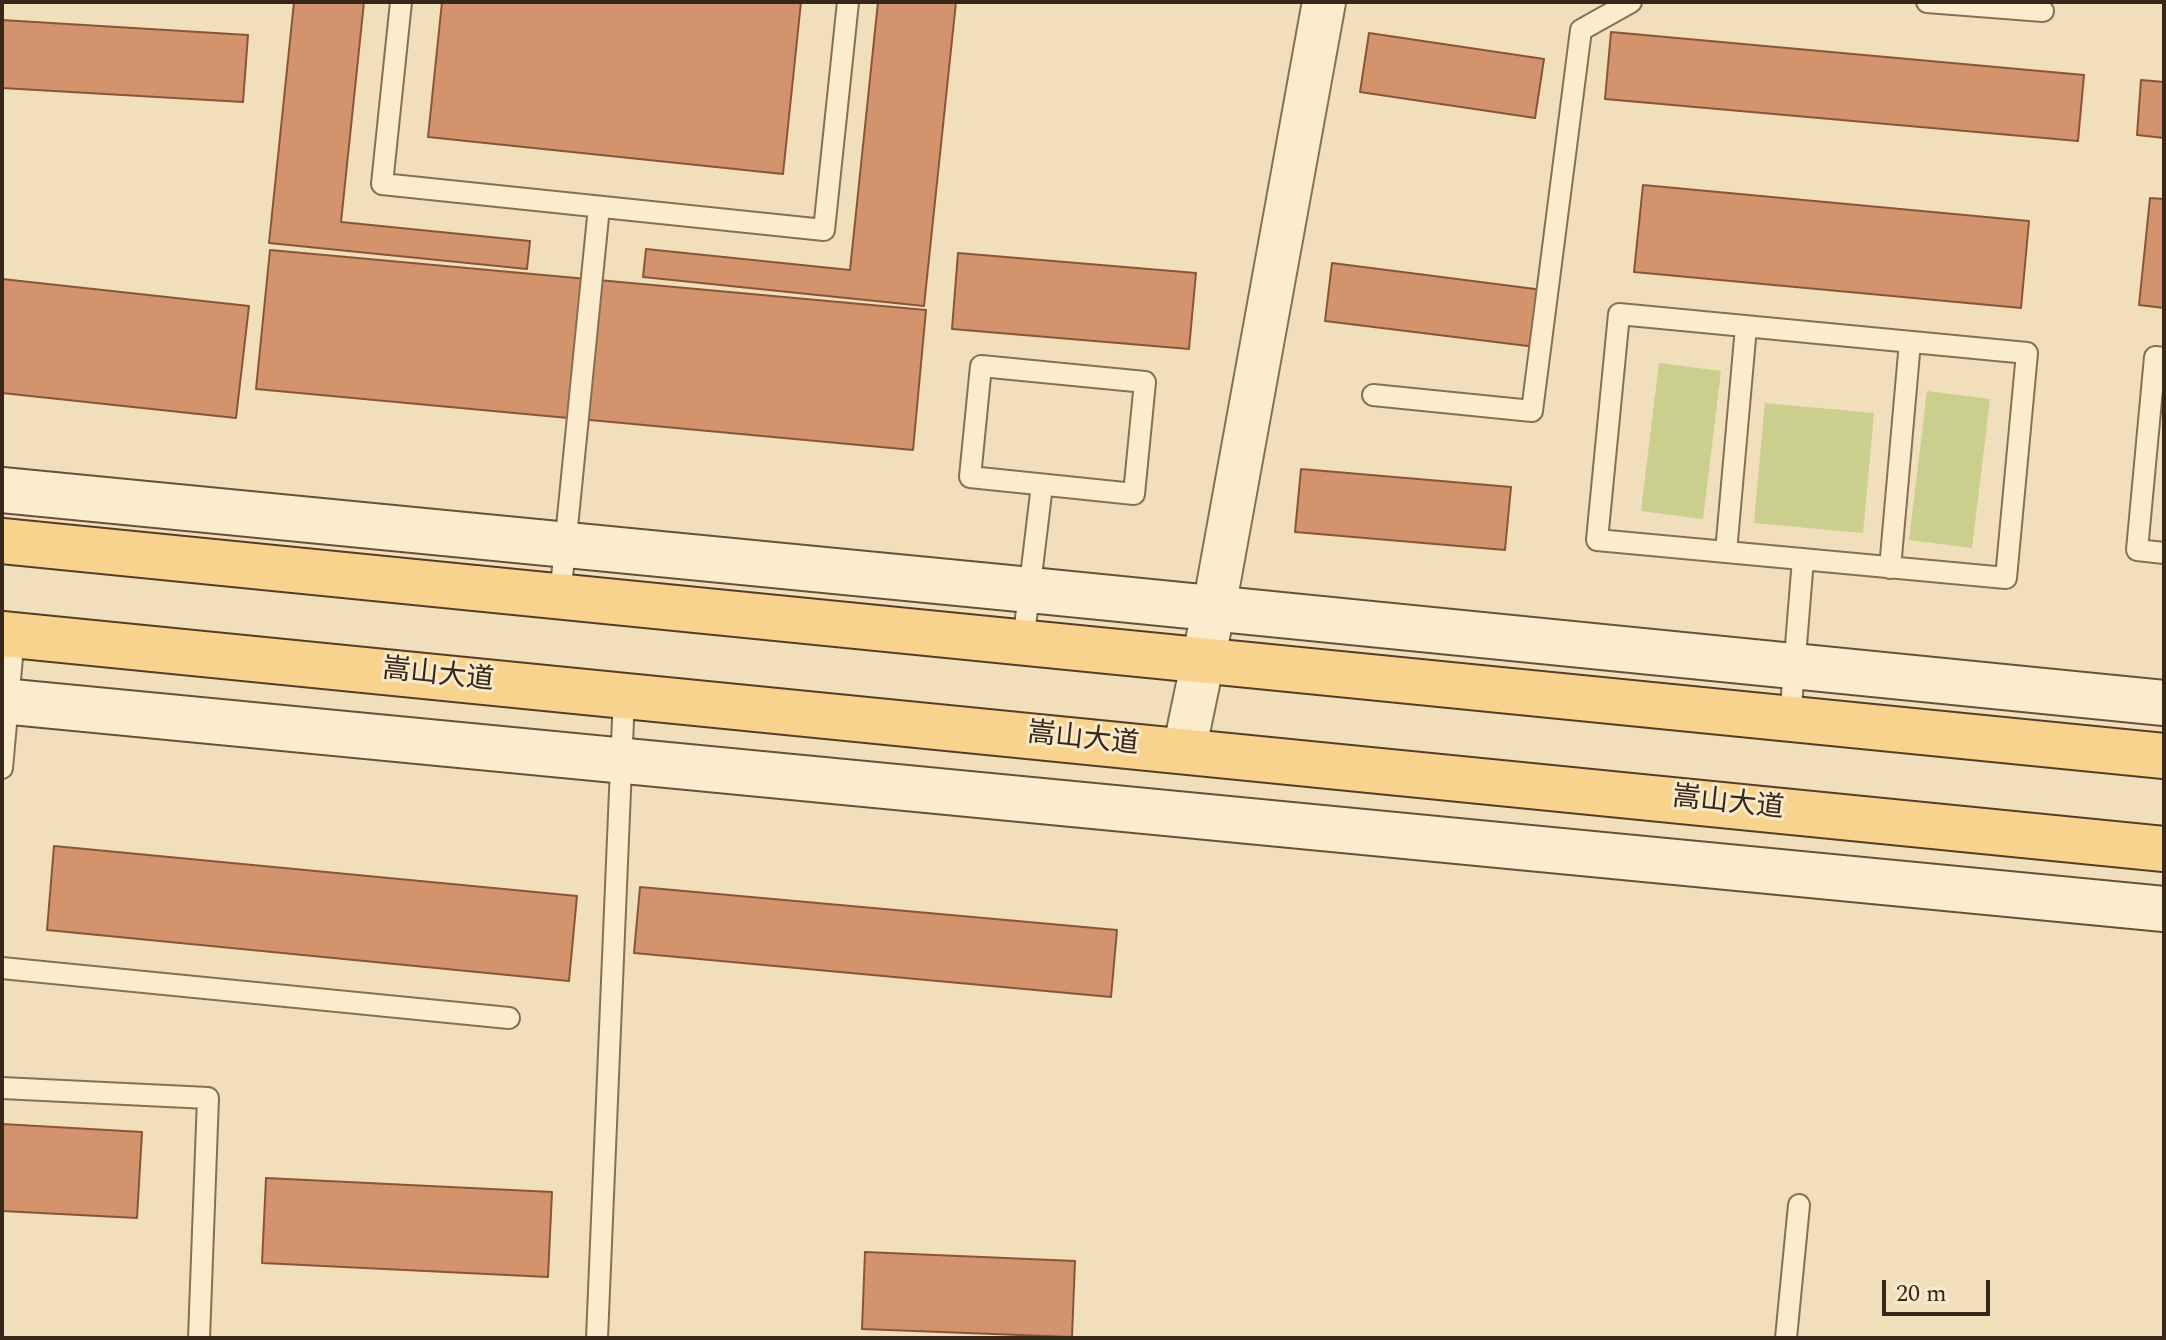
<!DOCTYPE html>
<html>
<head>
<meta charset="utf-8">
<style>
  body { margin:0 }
  #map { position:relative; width:2166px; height:1340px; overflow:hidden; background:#f1deba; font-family:Spectral,serif }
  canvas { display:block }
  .frame { position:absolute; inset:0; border:4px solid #36271a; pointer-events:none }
  .scale { position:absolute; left:1882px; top:1280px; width:108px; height:36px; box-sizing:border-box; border:4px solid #36271a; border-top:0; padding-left:10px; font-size:24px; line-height:28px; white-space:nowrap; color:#36271a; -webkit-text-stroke:6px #f8e9ca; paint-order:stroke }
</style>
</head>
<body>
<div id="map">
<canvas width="2166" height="1340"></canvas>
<div class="frame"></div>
<div class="scale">20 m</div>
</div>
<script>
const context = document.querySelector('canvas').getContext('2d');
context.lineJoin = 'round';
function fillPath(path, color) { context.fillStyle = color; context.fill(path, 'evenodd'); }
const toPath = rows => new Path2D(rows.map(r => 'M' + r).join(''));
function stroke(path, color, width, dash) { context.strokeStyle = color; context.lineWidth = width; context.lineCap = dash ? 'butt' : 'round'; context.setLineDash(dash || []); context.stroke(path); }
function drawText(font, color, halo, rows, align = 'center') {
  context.font = font + ' Spectral,"Noto Sans SC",serif'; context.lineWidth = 6; context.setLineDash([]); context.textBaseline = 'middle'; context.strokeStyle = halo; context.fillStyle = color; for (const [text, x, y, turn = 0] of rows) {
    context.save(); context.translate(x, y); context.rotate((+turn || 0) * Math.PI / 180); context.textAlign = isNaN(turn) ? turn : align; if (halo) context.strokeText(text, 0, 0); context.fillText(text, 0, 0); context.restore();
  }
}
const green = toPath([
  [1659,363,1721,371,1703,519,1641,511],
  [1927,391,1990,399,1972,548,1909,540],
  [1765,403,1874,413,1863,533,1754,523]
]);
const building = toPath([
  [294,2,364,2,341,222,530,241,527,269,269,243,294,2],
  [442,2,801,2,783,174,428,137,442,2],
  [878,2,956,2,924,306,643,277,646,249,850,270,878,2],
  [2,20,248,35,243,102,2,88,2,20],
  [1611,32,2084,75,2078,141,1605,99,1611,32],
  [1369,33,1544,59,1535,118,1360,92,1369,33],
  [2141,80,2164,82,2164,138,2137,135,2141,80],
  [1643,185,2029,221,2021,308,1634,272,1643,185],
  [2150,198,2164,199,2164,308,2139,305,2150,198],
  [270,250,926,310,913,450,256,389,270,250],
  [958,253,1196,273,1189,349,952,329,958,253],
  [1332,263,1543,290,1536,347,1325,321,1332,263],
  [2,279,249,306,236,418,2,393,2,279],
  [1301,469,1511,487,1505,550,1295,532,1301,469],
  [54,846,577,896,569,981,47,930,54,846],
  [640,887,1117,930,1111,997,634,953,640,887],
  [2,1124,142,1132,137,1218,2,1211,2,1124],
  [266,1178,552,1192,548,1277,262,1263,266,1178],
  [865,1252,1075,1261,1072,1337,862,1329,865,1252]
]);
const service = toPath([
  [401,2,382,184,824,230,848,2],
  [1927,2,2043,11],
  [1619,314,2027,353,2006,578,1597,540,1619,314],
  [2164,358,2155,357,2137,550,2164,553],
  [981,366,1145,382,1134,494,970,477,981,366],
  [1373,395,1532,411,1581,30,1631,2],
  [1726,552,1746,327],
  [1890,568,1910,342],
  [560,597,599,207],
  [1023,643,1042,485],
  [1790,719,1803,559],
  [2,768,14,635],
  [2,968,509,1018],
  [2,1088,208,1098,199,1338],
  [597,1338,624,696],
  [1786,1338,1799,1205]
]);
const minor = toPath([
  [1184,751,1214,608,1324,2]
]);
const secondary = toPath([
  [2,490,1030,590,2164,703],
  [2,701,2164,909]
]);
const primary = toPath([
  [2,541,2164,756],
  [2,634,2164,849]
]);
const streetNames = [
  ["嵩山大道",438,677,6],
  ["嵩山大道",1083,741,6],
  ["嵩山大道",1728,805,6]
];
fillPath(green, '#cacf8e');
fillPath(building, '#d2936d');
stroke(building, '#895538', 2);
stroke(service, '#896e53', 24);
stroke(minor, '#896e53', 46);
stroke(secondary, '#6a4f37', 48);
stroke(primary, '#553c29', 48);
stroke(service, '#fbecce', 20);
stroke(minor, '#fbecce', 42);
stroke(secondary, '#fbecce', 44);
stroke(primary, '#f8d38e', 44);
drawText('28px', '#36271a', '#f8e9ca', streetNames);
</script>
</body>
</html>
